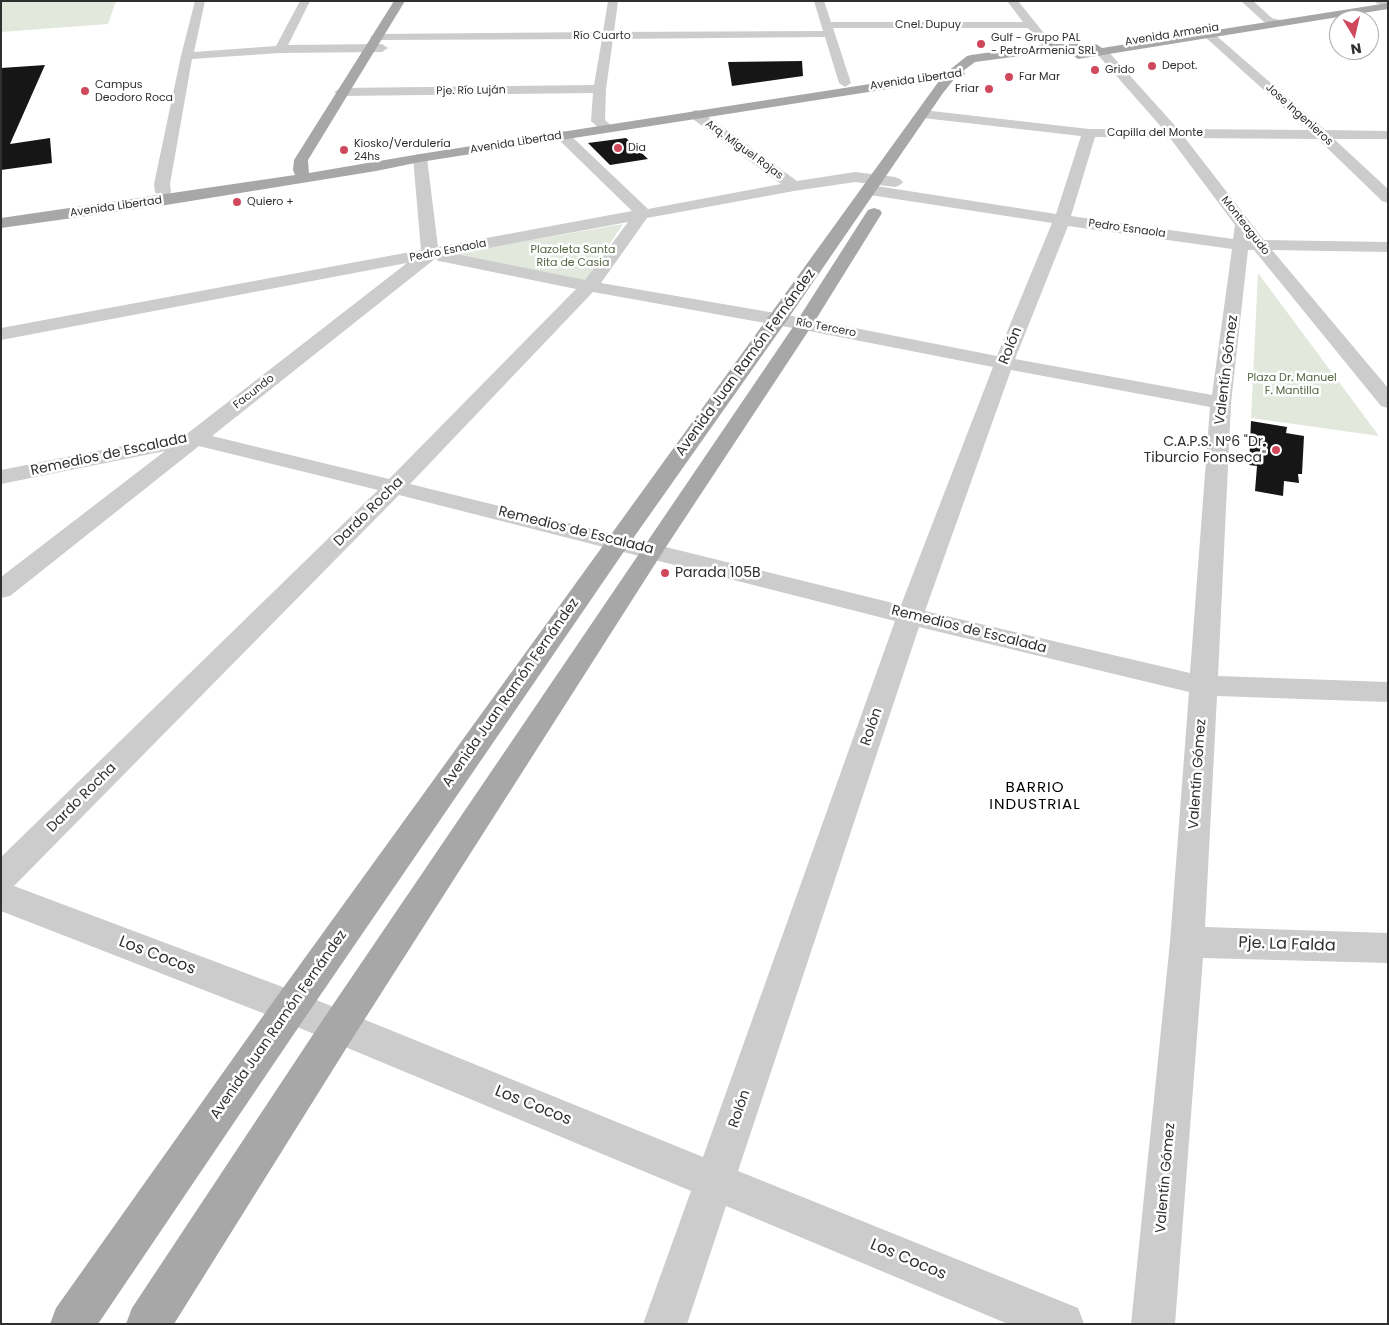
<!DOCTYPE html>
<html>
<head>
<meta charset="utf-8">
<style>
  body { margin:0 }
  #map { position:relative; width:1389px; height:1325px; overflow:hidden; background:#fff; font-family:Poppins,sans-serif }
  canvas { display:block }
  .frame { position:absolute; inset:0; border:2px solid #2f2f2f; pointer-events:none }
  .north { position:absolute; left:1329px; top:10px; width:50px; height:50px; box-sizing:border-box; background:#fff; border:1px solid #acacac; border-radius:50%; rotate:171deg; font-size:14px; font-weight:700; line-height:20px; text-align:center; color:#2f2f2f }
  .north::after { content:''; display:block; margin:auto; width:18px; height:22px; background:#d0485c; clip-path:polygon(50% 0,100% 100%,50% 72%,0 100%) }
</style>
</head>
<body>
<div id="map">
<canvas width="1389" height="1325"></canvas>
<div class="frame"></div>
<div class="north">N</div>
</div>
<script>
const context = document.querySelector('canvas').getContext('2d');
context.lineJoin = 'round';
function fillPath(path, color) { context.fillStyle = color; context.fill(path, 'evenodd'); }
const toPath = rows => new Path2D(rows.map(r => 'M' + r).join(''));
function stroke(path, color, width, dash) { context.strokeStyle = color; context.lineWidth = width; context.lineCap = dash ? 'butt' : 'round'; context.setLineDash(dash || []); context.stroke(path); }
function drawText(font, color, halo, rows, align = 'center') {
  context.font = font + ' Poppins,sans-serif'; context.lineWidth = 5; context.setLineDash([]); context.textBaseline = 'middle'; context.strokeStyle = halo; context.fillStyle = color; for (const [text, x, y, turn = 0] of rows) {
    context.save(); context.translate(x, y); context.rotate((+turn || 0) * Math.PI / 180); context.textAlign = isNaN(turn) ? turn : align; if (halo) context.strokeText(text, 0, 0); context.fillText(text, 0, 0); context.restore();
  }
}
const green = toPath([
  [1,1,116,1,108,24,1,32],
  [623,224,584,282,446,255],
  [1258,273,1379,436,1251,418]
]);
const building = toPath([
  [802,61,803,76,732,86,728,62],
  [45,65,10,144,50,138,52,163,1,170,1,68],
  [626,138,648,159,610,165,588,143],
  [1251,421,1287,427,1286,433,1304,436,1302,474,1298,474,1299,483,1284,481,1283,496,1255,491,1257,466,1249,465]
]);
const minor = toPath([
  [195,1,205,1,194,52,276,46,300,1,310,1,288,45,382,44,388,48,382,52,280,53,192,59,170,184,171,192,168,195,163,197,158,195,155,192,154,184,181,56,195,1],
  [608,1,618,1,614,32,823,31,814,1,824,1,831,22,1023,22,1007,1,1018,1,1056,48,1054,51,1046,51,1028,28,833,28,851,83,845,87,839,83,825,37,613,39,606,89,605,120,614,128,607,132,602,131,591,121,593,93,341,96,334,92,341,88,594,85,602,39,376,40,370,37,376,34,603,32,608,1],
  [1241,1,1253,1,1272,18,1283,21,1285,23,1279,26,1264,22,1241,1],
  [1375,1,1388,1,1388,7,1376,3,1375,1],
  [1208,31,1212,32,1325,130,1388,131,1388,139,1334,139,1388,189,1388,203,1382,201,1318,139,1185,138,1264,240,1388,242,1388,252,1272,250,1388,388,1388,408,1381,406,1254,250,1248,250,1231,403,1218,676,1388,682,1388,702,1217,696,1205,927,1388,933,1388,963,1203,958,1175,1324,1131,1324,1170,942,1189,692,919,627,738,1171,1078,1308,1084,1324,1008,1324,726,1206,687,1324,643,1324,691,1191,278,1019,1,911,1,857,378,490,199,446,10,596,1,598,1,577,165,451,1,484,1,470,188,433,407,263,1,340,1,328,421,250,413,158,415,155,420,154,425,155,427,158,438,247,632,211,557,138,555,135,557,132,562,131,567,132,648,209,781,184,690,117,688,114,695,110,700,111,797,181,855,172,895,177,900,179,903,182,900,185,895,187,855,182,794,191,647,218,601,283,804,318,997,356,1052,223,870,195,865,193,862,190,865,187,870,185,1056,214,1081,136,923,118,916,114,923,110,1089,129,1163,129,1098,55,1096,52,1102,48,1106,49,1178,129,1308,130,1204,36,1202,34,1204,32,1208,31],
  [1095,137,1170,138,1235,225,1233,239,1071,216,1095,137],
  [628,222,585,280,456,254,628,222],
  [1068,226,1232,249,1212,395,1015,359,1068,226],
  [436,258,438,261,444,262,576,289,389,479,212,436,436,258],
  [593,292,804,330,993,367,901,605,410,484,593,292],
  [1011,370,1210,407,1190,673,925,611,1011,370],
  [399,495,895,621,703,1157,304,995,14,886,399,495]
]);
const major = toPath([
  [394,1,405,1,308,160,309,173,420,154,947,72,967,56,971,55,1050,44,1096,44,1102,48,1388,3,1388,9,1078,59,1072,55,1077,52,1050,52,975,62,963,71,965,74,963,77,955,78,943,93,785,323,627,547,304,1019,98,1324,50,1324,56,1308,278,995,939,81,420,162,376,171,166,205,1,228,1,218,295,175,293,170,294,160,394,1],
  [874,208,880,210,882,213,813,324,664,550,352,1039,174,1324,126,1324,132,1308,326,1015,795,324,866,213,868,210,874,208]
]);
const markers = [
  [981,44,5,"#d0485c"],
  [1152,66,5,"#d0485c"],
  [1095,70,5,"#d0485c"],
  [1009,77,5,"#d0485c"],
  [989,89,5,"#d0485c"],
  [85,91,5,"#d0485c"],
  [618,148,5,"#d0485c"],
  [344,150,5,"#d0485c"],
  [237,202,5,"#d0485c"],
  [1276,450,5,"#d0485c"],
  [665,573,5,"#d0485c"]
];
const farStreetnames = [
  ["Cnel. Dupuy",928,25],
  ["Avenida Armenia",1172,35,-9],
  ["Río Cuarto",602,36],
  ["Avenida Libertad",916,80,-8],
  ["Pje. Río Luján",471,91,-1],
  ["Jose Ingenieros",1299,115,42],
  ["Capilla del Monte",1155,133],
  ["Avenida Libertad",516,143,-9],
  ["Arq. Miguel Rojas",744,150,36],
  ["Avenida Libertad",116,207,-8],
  ["Monteagudo",1245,226,52],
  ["Pedro Esnaola",1127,229,8],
  ["Pedro Esnaola",448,251,-11],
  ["Río Tercero",826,328,11],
  ["Facundo",254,392,-38]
];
const farPoinames = [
  ["Gulf - Grupo PAL",991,38],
  ["- PetroArmenia SRL",991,51],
  ["Depot.",1162,66],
  ["Grido",1105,70],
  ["Far Mar",1019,77],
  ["Campus",95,85],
  ["Deodoro Roca",95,98],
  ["Friar",979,89,"right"],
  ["Kiosko/Verdulería",354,144],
  ["24hs",354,157],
  ["Dia",628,148],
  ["Quiero +",247,202]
];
const farParknames = [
  ["Plazoleta Santa",573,250],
  ["Rita de Casia",573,263],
  ["Plaza Dr. Manuel",1292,378],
  ["F. Mantilla",1292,391]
];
const streetNames = [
  ["Rolón",1011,346,-68],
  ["Avenida Juan Ramón Fernández",746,363,-54],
  ["Valentín Gómez",1227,370,-83],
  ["Remedios de Escalada",109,455,-12],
  ["Dardo Rocha",369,512,-45],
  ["Remedios de Escalada",576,531,14],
  ["Remedios de Escalada",969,630,14],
  ["Avenida Juan Ramón Fernández",511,693,-55],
  ["Rolón",872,727,-71],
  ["Valentín Gómez",1198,774,-86],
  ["Dardo Rocha",82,798,-45],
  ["Avenida Juan Ramón Fernández",279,1025,-55],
  ["Rolón",740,1109,-71],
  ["Valentín Gómez",1166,1178,-85]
];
const poiNames = [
  ["C.A.P.S. Nº6 \"Dr.",1266,442],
  ["Tiburcio Fonseca\"",1266,458],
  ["Parada 105B",675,573,"left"]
];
const neighbourhoodNames = [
  ["BARRIO",1035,788],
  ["INDUSTRIAL",1035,805]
];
const nearStreetnames = [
  ["Pje. La Falda",1287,945,2],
  ["Los Cocos",157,956,21],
  ["Los Cocos",533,1106,22],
  ["Los Cocos",908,1260,23]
];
fillPath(green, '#e3e8dc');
fillPath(building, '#161616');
fillPath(minor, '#ccc');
fillPath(major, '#a7a7a7');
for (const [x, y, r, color] of markers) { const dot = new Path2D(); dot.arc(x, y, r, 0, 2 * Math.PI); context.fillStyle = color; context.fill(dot); stroke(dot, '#fff', 2); }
drawText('11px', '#2f2f2f', '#fff', farStreetnames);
drawText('11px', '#2f2f2f', '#fff', farPoinames, 'left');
drawText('11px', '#556642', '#fff', farParknames);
drawText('14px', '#2f2f2f', '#fff', streetNames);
drawText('14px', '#2f2f2f', '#fff', poiNames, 'right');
context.letterSpacing = '1px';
drawText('15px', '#000', '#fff', neighbourhoodNames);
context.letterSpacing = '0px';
drawText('16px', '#2f2f2f', '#fff', nearStreetnames);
</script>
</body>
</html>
